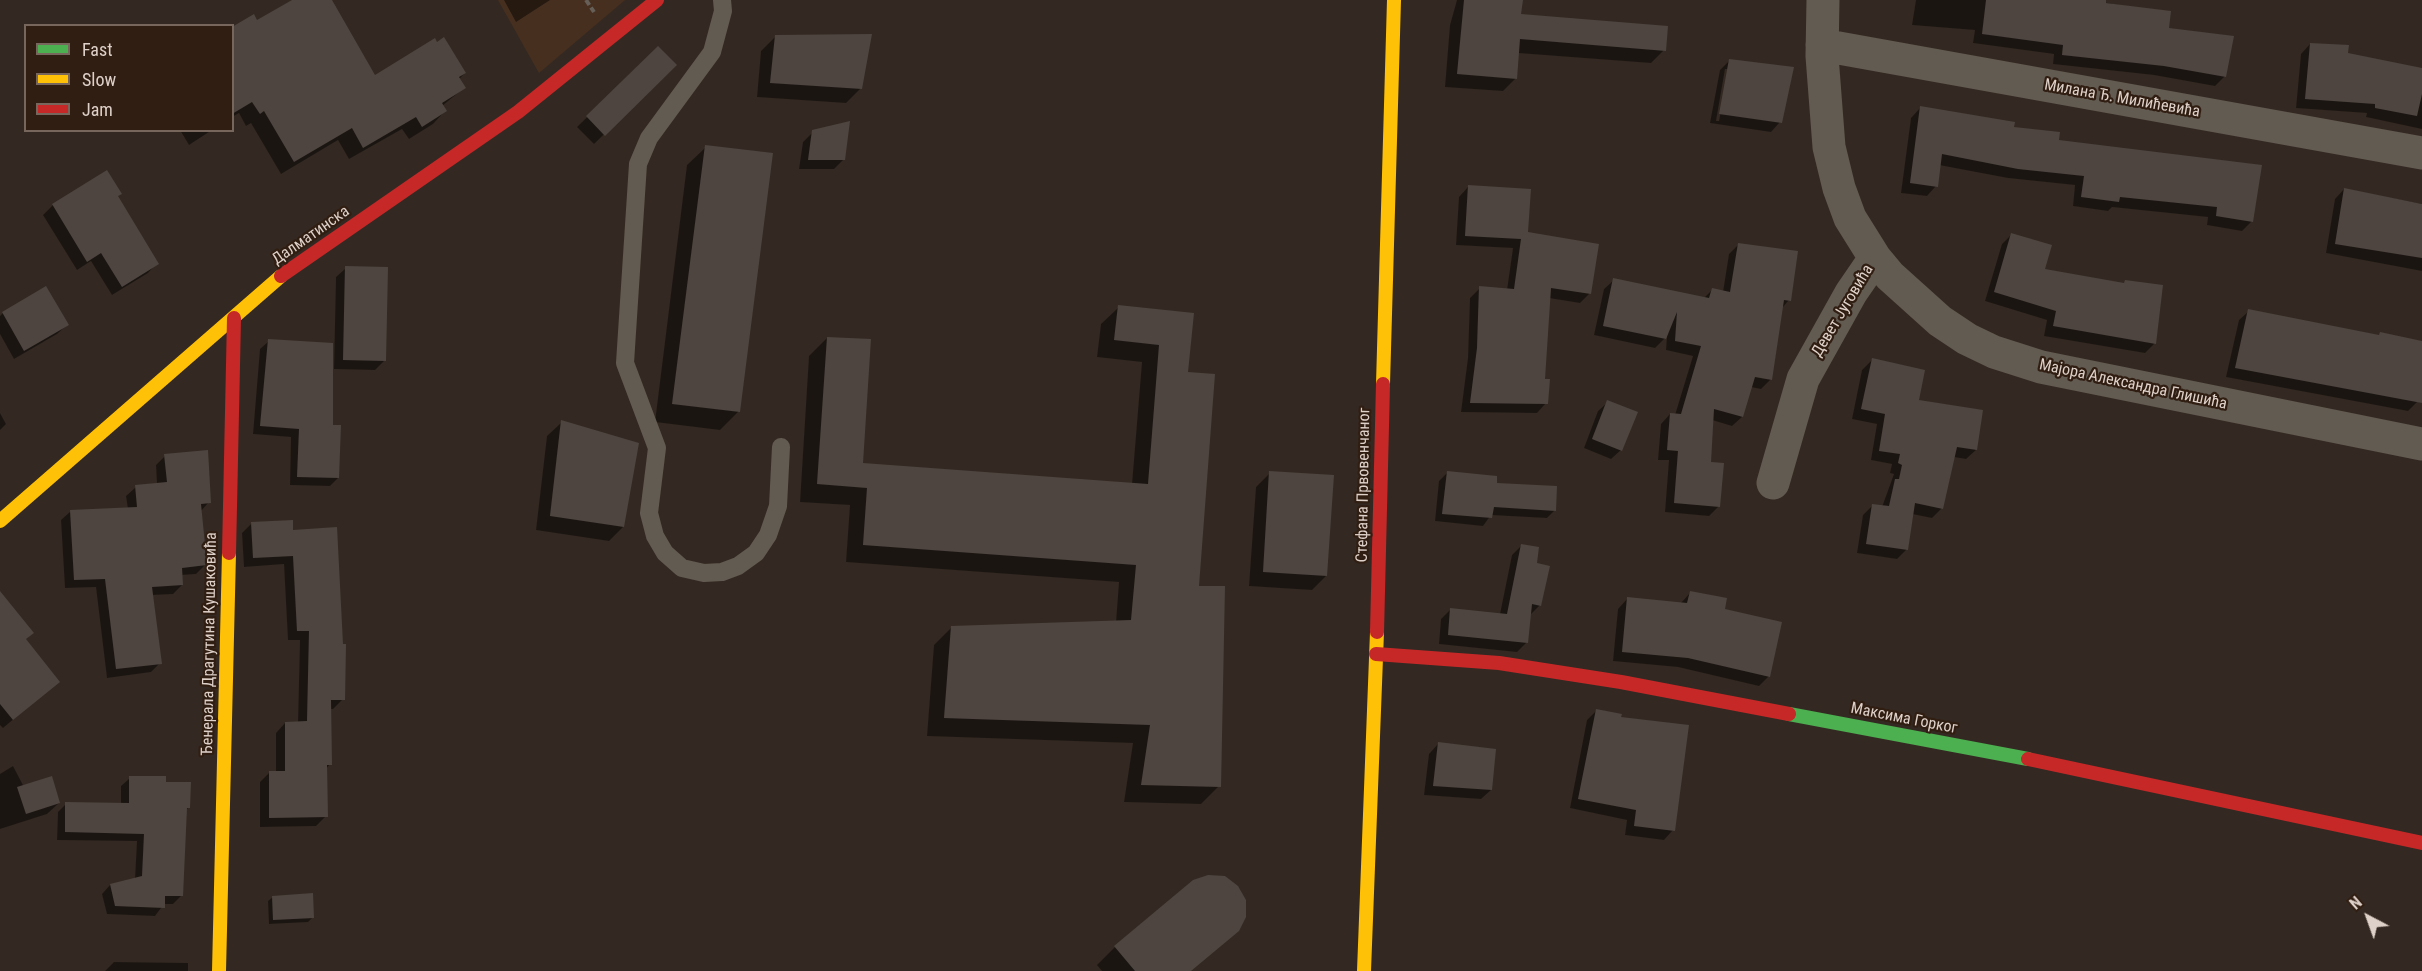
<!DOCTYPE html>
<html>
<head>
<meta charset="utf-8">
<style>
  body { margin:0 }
  #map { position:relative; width:2422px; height:971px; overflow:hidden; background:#342922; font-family:"Roboto Condensed",sans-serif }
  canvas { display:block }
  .legend { position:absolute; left:24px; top:24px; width:210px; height:108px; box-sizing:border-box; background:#311e12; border:2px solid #76665b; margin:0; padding:8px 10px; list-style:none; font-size:18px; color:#ded1c9 }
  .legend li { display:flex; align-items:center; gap:12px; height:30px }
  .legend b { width:30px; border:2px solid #76665b }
  .north { position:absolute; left:2338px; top:887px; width:60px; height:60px; -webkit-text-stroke:4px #311e12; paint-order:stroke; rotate:319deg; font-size:16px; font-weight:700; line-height:24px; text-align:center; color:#ded1c9 }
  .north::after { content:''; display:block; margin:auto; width:21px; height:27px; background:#ded1c9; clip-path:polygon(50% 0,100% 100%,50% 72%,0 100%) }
</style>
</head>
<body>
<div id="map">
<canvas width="2422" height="971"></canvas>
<ul class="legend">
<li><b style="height:8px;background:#4caf50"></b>Fast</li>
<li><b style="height:8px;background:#ffc107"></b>Slow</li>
<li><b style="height:8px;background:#c62828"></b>Jam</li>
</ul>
<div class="north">N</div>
</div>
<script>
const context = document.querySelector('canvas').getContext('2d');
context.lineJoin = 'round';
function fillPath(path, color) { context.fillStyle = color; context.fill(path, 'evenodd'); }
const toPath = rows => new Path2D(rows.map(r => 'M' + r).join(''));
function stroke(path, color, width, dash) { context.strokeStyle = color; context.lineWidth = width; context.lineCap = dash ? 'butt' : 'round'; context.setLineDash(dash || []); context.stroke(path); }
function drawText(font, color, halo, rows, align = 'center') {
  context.font = font + ' "Roboto Condensed",sans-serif'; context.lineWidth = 4.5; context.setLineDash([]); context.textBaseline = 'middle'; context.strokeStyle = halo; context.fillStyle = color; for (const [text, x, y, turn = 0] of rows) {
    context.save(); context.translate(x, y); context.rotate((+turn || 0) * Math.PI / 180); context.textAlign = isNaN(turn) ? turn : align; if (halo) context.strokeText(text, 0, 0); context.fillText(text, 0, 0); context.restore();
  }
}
const built = toPath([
  [498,0,625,0,539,73]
]);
const shadow = toPath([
  [295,0,330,0,374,77,465,73,459,79,464,88,442,106,445,111,433,124,409,139,402,129,349,159,338,140,281,174,251,123,246,126,239,113,232,117,232,28,256,22],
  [504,0,550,0,516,22],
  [1457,0,1521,0,1519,16,1664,50,1651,63,1518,53,1516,78,1503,91,1445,87,1450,25],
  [1916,0,2089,0,2169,13,2167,29,2225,76,2215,86,2154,75,2053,64,2054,54,1973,43,1975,30,1912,25],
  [776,36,861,88,846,103,757,97,761,51],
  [2310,44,2346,55,2422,70,2422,129,2366,117,2367,113,2296,108,2301,54],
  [658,48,675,65,594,144,577,127],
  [1729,61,1780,122,1771,132,1710,123,1720,70],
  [1725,69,1729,69,1719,121,1716,121],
  [1920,108,2057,142,2260,167,2252,221,2242,231,2207,225,2208,217,2112,207,2108,211,2073,206,2075,185,2008,178,1939,165,1936,186,1927,196,1901,193,1911,118],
  [180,130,212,130,189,145],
  [813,132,844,159,834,169,799,169,803,142],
  [706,147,738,412,720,430,655,422,687,165],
  [106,172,117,197,157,263,148,273,112,295,91,261,77,270,43,215,53,205],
  [1468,187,1526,233,1590,293,1580,303,1549,298,1543,380,1546,403,1537,413,1461,412,1468,358,1470,298,1480,288,1507,290,1513,248,1456,245,1459,197],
  [2344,189,2422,204,2422,271,2326,253,2335,199],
  [2011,235,2043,270,2123,284,2125,282,2161,286,2154,344,2145,353,2044,336,2047,320,1985,301,2002,244],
  [1739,244,1789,300,1782,308,1771,379,1761,389,1751,387,1742,417,1732,426,1712,420,1709,463,1719,506,1709,516,1665,512,1669,460,1658,460,1661,424,1670,414,1675,415,1693,356,1666,350,1667,336,1655,348,1594,335,1604,289,1614,280,1704,298,1713,289,1723,292,1729,254],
  [346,268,385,360,375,370,334,369,336,277],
  [1119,307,1192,314,1186,373,1197,588,1219,786,1201,804,1124,802,1133,743,927,736,934,645,952,627,1116,622,1119,582,846,562,850,505,800,502,809,356,827,338,862,465,1132,484,1142,362,1097,357,1101,324],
  [2249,311,2378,337,2422,342,2422,382,2418,401,2408,411,2226,377,2239,320],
  [3,313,67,325,57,334,14,359,0,334,0,316],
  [269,341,332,426,338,478,330,486,290,485,291,437,253,434,260,349],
  [1872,360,1976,450,1966,459,1954,457,1942,508,1932,518,1912,514,1906,550,1897,559,1857,553,1863,515,1873,505,1882,507,1894,474,1890,473,1892,464,1871,460,1877,424,1852,419,1862,370],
  [1608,402,1621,450,1611,459,1584,448,1598,411],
  [0,413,6,424,0,430],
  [562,422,623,527,609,541,536,530,547,436],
  [165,456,209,502,201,511,205,565,196,574,181,575,182,585,173,594,152,595,160,663,151,672,107,678,96,587,65,588,61,520,71,511,128,509,126,496,136,487,157,484,156,465],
  [1448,472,1495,484,1555,510,1547,518,1491,515,1483,526,1435,521,1439,481],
  [1270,473,1326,576,1312,590,1249,586,1256,487],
  [252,523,292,531,343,699,333,709,330,709,330,764,326,769,326,816,316,826,260,827,260,782,269,773,276,773,276,733,285,723,298,723,300,640,288,640,284,564,244,567,242,533],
  [1521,546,1535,565,1540,605,1530,615,1527,642,1517,652,1439,644,1441,619,1451,609,1500,614,1512,555],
  [1690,593,1723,610,1769,676,1759,686,1678,667,1613,661,1618,609,1627,599,1680,604],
  [0,605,58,682,3,728,0,725],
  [1597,710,1619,718,1673,830,1664,840,1625,835,1627,820,1570,808,1587,720],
  [1438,744,1491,790,1481,799,1424,795,1429,754],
  [13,766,24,787,59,803,47,814,0,829,0,774],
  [130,778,164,784,189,807,185,811,181,896,173,904,164,904,155,916,107,914,102,894,110,885,135,879,137,841,57,840,58,812,66,804,121,805,121,786],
  [273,897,313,917,308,922,269,924,268,901],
  [1237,931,1189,971,1102,971,1097,965,1115,947],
  [114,962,188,963,188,971,105,971]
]);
const building = toPath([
  [292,0,332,0,375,75,435,38,437,42,444,37,466,73,459,77,466,88,442,103,447,111,422,127,416,117,363,148,352,128,294,162,264,111,260,114,252,102,232,114,232,27,254,14,257,20],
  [1464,0,1523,0,1521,14,1668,26,1666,51,1520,39,1517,79,1457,74],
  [1986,0,2106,0,2106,3,2171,11,2169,28,2234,36,2226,77,2164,66,2062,55,2063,45,1982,34],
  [872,34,862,89,770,83,775,35],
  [2310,43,2349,45,2348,53,2422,68,2422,94,2417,116,2375,108,2375,104,2305,99],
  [658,46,677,65,605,136,586,116],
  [1729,59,1794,67,1782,123,1719,114],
  [1920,106,2015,122,2014,127,2060,132,2059,140,2262,165,2253,222,2216,216,2217,207,2120,197,2119,202,2081,197,2084,176,2018,169,1942,154,1938,187,1910,183],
  [850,121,845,160,808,160,812,130],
  [705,145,773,153,740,412,672,404],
  [107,170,122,194,118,196,159,264,122,287,101,253,87,262,52,204],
  [1468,185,1531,189,1528,232,1599,244,1591,294,1551,288,1545,379,1550,379,1548,404,1470,403,1477,348,1479,286,1514,289,1521,239,1465,236],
  [2344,188,2422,204,2422,258,2335,244],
  [2011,233,2052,245,2045,269,2124,283,2125,280,2163,285,2156,344,2053,326,2056,311,1994,292],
  [1738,243,1798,251,1791,301,1784,300,1772,380,1755,377,1743,417,1714,409,1711,462,1724,463,1720,507,1674,503,1678,451,1667,450,1670,413,1681,414,1701,346,1675,341,1677,312,1666,339,1603,326,1613,278,1709,298,1712,288,1730,292],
  [345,266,388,267,386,361,343,360],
  [46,286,69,325,24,351,2,312],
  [1118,305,1194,313,1188,372,1215,374,1199,586,1225,586,1221,787,1141,785,1150,725,944,718,951,626,1131,620,1136,565,863,545,867,488,817,484,827,337,871,339,863,463,1148,484,1159,345,1114,340],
  [2248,309,2379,335,2380,332,2422,341,2422,403,2235,368],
  [268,339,333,343,333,425,341,425,339,478,297,477,299,429,260,426],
  [1872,358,1925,370,1919,400,1983,410,1977,450,1957,447,1943,509,1915,503,1908,550,1866,544,1872,504,1889,506,1895,479,1899,479,1902,465,1898,463,1900,454,1879,451,1885,414,1861,409],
  [1607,400,1638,412,1622,451,1592,439],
  [561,420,639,443,624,527,550,516],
  [208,450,211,503,201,504,207,565,182,568,183,585,152,587,162,664,116,669,105,579,74,580,70,510,137,507,135,485,167,482,164,454],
  [1269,471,1334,475,1327,576,1263,572],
  [1447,471,1497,476,1497,483,1557,486,1556,511,1494,507,1492,518,1442,514],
  [293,520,293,530,337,527,343,644,346,644,345,700,331,700,332,765,327,765,328,817,269,818,269,771,285,771,285,722,307,721,309,631,297,631,293,556,253,558,251,522],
  [1521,544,1539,547,1537,563,1550,566,1541,606,1532,604,1528,643,1448,635,1450,608,1507,614],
  [0,591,34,633,26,639,60,682,13,720,0,704],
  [1690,591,1727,598,1725,609,1782,622,1770,677,1688,658,1622,652,1627,597,1687,603],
  [1596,709,1622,714,1621,717,1689,725,1675,831,1634,826,1636,810,1578,799],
  [1438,742,1496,749,1492,790,1433,786],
  [52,776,60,803,26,814,17,787],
  [129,776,166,776,166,782,191,782,190,808,187,808,183,896,165,896,165,908,115,906,110,884,142,876,144,834,65,832,65,802,129,803],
  [1208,875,1225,876,1238,886,1246,900,1246,917,1239,931,1191,971,1135,971,1114,946,1193,880],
  [313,893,314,918,273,920,272,896]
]);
const path = toPath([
  [586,0,594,12]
]);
const lane = toPath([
  [722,0,723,11,712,52,649,138,638,164,625,363,657,448,649,513,655,536,665,553,682,568,704,573,722,572,738,566,756,553,768,535,778,506,781,447]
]);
const street = toPath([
  [1822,45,2422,153],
  [1875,258,1890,276,1940,321,1967,339,1994,352,2041,367,2422,444],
  [1773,483,1803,379,1851,293,1875,258,1850,218,1839,188,1829,147,1822,56,1823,0]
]);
const fast = toPath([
  [1789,714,2028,759]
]);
const slow = toPath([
  [1383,384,1394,0],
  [0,521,281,276],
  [219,971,229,553],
  [1364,971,1377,632]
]);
const jam = toPath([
  [281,276,518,112,657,0],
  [229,553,234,318],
  [1377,632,1383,384],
  [1376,654,1499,663,1621,682,1789,714],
  [2028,759,2422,843]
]);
const streetNames = [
  ["Милана Ђ. Милићевића",2122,99,10],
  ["Далматинска",311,236,-35],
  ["Девет Југовића",1843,311,-59],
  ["Мајора Александра Глишића",2133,385,12],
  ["Стефана Првовенчаног",1364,485,-89],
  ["Ђенерала Драгутина Кушаковића",210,644,-89],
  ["Максима Горког",1904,719,11]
];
fillPath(built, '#462f1f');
fillPath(shadow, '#0007');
fillPath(building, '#4e4540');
stroke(path, '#665f58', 4, [6, 3]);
stroke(lane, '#625b52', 18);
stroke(street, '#625b52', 33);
stroke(fast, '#4caf50', 14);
stroke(slow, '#ffc107', 14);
stroke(jam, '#c62828', 14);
drawText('16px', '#ded1c9', '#311e12', streetNames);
</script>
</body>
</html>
